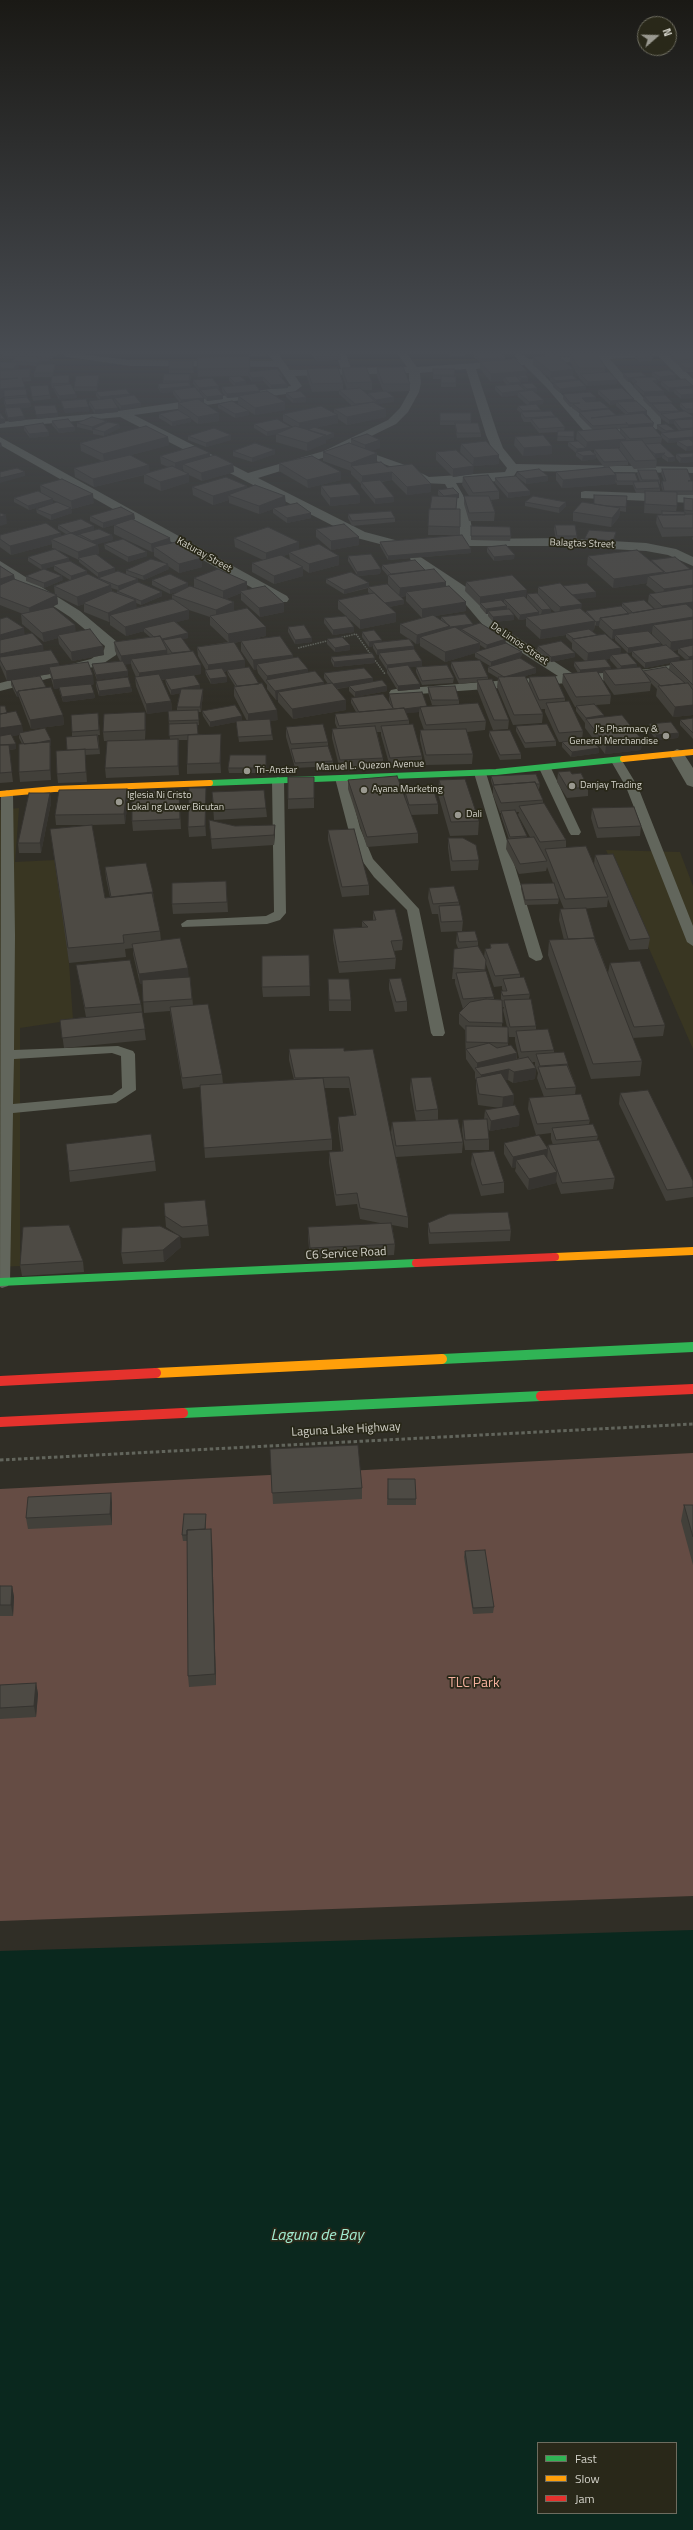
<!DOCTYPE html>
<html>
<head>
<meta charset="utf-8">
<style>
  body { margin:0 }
  #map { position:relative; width:693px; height:2530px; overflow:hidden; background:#302e26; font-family:"Titillium Web",sans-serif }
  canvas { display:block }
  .legend { position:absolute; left:537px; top:2442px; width:140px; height:72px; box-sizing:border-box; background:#292819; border:1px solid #6d6c5f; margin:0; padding:5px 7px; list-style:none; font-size:12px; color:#d3d2c9 }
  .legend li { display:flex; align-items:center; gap:8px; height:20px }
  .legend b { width:20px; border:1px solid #6d6c5f }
  .north { position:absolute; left:637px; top:16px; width:40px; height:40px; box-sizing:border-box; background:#292819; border:1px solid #6d6c5f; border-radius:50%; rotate:70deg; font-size:11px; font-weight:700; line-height:16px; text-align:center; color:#d3d2c9 }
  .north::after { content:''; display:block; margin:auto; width:14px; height:18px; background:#9a9990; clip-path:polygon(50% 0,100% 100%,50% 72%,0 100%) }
</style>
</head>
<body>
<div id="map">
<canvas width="693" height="2530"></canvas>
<ul class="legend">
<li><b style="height:5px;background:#30b455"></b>Fast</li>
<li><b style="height:5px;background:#ff9f0a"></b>Slow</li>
<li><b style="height:5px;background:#e5322d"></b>Jam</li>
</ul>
<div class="north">N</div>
</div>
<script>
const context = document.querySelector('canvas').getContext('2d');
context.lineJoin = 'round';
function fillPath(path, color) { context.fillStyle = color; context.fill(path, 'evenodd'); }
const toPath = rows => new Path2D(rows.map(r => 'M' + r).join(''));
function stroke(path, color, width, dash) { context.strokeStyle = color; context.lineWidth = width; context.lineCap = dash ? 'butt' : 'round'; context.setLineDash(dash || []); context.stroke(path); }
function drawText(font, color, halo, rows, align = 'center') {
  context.font = font + ' "Titillium Web",sans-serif'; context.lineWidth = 3.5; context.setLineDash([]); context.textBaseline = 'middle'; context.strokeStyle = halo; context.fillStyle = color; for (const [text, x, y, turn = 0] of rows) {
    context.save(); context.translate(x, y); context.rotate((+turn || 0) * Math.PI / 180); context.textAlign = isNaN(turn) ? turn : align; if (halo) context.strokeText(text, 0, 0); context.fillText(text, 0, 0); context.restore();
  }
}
const built = toPath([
  [19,808,15,862,56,860,69,963,73,1020,20,1028,20,1266,0,1267,0,810],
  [606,850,680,852,693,886,693,1049]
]);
const green = toPath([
  [693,1453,693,1896,0,1921,0,1489]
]);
const water = toPath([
  [693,1930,693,2530,0,2530,0,1951],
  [538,2443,676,2443,676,2513,538,2513]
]);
const pathFar1 = toPath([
  [339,638,356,634,385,674],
  [298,648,331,640]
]);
const path = toPath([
  [0,1460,693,1424]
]);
const lane = toPath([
  [617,758,621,759,638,787,693,926,693,946,687,942,626,787,611,761,617,758],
  [545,765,551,768,581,832,579,835,571,835,569,832,539,768,545,765],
  [480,770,486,773,543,957,541,960,536,961,529,957,474,773,480,770],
  [341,775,347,778,360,828,373,859,419,909,445,1033,443,1036,433,1036,431,1033,407,910,374,877,363,862,348,828,335,778,341,775],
  [278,777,284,780,286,913,280,920,267,924,182,927,181,924,187,920,266,916,274,912,272,780,278,777],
  [7,790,13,793,15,936,14,1050,118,1046,133,1051,135,1054,136,1090,116,1103,13,1113,10,1282,8,1286,2,1288,0,1287,1,793,7,790],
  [112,1053,121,1056,122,1088,112,1095,13,1104,14,1059,112,1053]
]);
const street = toPath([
  [64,352,130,360,273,361,267,352,277,352,290,370,341,369,335,352,345,352,351,368,407,367,396,352,406,352,417,367,518,360,514,355,519,352,529,359,631,352,674,352,669,355,693,379,693,388,689,387,658,356,610,359,661,418,661,428,642,433,605,436,583,430,547,388,524,365,476,369,498,435,503,448,516,464,693,467,693,473,517,471,514,476,503,481,456,483,467,502,474,539,559,538,646,543,676,549,693,557,693,566,668,555,646,551,559,546,460,546,458,543,461,540,455,502,445,484,423,483,397,469,345,449,332,455,258,478,365,532,395,540,418,540,420,543,418,546,395,548,357,538,120,417,0,428,0,422,104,413,291,386,278,367,130,366,67,357,62,354,64,352],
  [600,360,651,419,651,424,605,430,591,426,535,365,600,360],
  [466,369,486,435,492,449,507,468,505,472,429,477,405,465,351,446,396,424,408,412,419,392,421,383,420,373,466,369],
  [409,373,409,392,400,408,388,420,324,451,248,473,134,415,293,393,302,386,295,376,409,373],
  [0,437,287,596,289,599,287,602,277,602,0,445,0,437],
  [585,491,693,495,693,503,581,498,581,492,585,491],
  [416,554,466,587,498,625,575,675,649,669,693,661,693,669,649,677,391,696,389,693,391,690,396,689,558,676,488,631,456,593,411,561,410,558,416,554],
  [0,561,80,611,117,642,119,645,116,655,101,665,0,691,0,683,91,659,104,650,105,646,70,617,0,571,0,561],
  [677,749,682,751,693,768,693,787,687,785,669,754,677,749]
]);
const fastFar2 = toPath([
  [210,783,496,772,623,759]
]);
const fastFar1 = toPath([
  [0,1282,416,1263]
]);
const fast = toPath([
  [442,1359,693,1347],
  [183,1413,541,1396]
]);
const slowFar2 = toPath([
  [623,759,693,752],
  [0,794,54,789,210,783]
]);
const slowFar1 = toPath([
  [555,1257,693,1251]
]);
const slow = toPath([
  [156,1373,442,1359]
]);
const jamFar1 = toPath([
  [416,1263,555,1257]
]);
const jam = toPath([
  [0,1381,156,1373],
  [541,1396,693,1389],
  [0,1422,183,1413]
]);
const wall = toPath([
  [18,352,58,352,58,354,48,361,42,361,42,362,40,364,55,364,55,368,53,376,69,375,69,384,74,390,74,387,99,379,97,391,75,391,77,398,59,400,53,388,52,388,51,384,52,377,34,377,34,373,36,366,18,365,19,367,16,370,30,369,31,381,23,382,25,389,26,389,27,397,31,403,31,407,21,408,24,416,25,420,9,422,5,412,5,408,6,408,4,403,4,399,5,399,4,393,3,393,4,396,0,399,0,362,12,363,12,361,14,359,4,360,2,357,2,353,14,355,14,354],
  [246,352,271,352,271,355,250,356],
  [309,352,341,352,341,360,316,361],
  [449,352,465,352,465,356,450,357],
  [467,352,499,352,504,360,527,371,526,376,528,378,528,382,521,382,521,384,537,388,537,392,534,392,543,404,536,405,541,411,555,416,555,417,565,427,564,431,574,431,574,441,557,441,558,432,539,433,531,423,531,422,524,422,521,417,521,413,517,410,518,406,527,405,517,396,518,395,502,397,495,390,495,386,507,385,503,381,491,382,480,369,480,363,474,357,474,354,467,354],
  [544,352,572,352,572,354,606,368,605,372,617,380,617,384,587,386,579,378,579,376,578,376,570,362,570,357,558,357,573,376,586,390,560,393,553,387,553,383,550,381,550,379,533,365,533,357,546,356],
  [693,352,693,372,684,372,679,366,679,364,677,364,670,357,671,353],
  [635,354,653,357,652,361,639,362,635,358],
  [249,357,250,372,282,375,282,378,288,388,271,389,263,381,252,382,248,376,240,376,246,385,260,392,285,410,255,415,238,404,238,397,227,398,222,392,222,387,234,386,229,381,229,377,236,376,198,377,197,369],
  [193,361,194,373,169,373,169,369],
  [342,368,372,382,372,390,362,390,368,395,368,393,383,391,377,376,377,368,410,384,410,391,387,392,394,402,376,404,386,409,386,417,347,425,338,419,338,423,315,428,334,437,326,440,326,443,307,451,276,442,276,434,267,436,254,428,254,424,291,427,291,428,293,427,283,421,283,414,334,413,334,409,352,406,339,394,339,391,312,392,307,377,307,369,343,383,343,390,347,390,342,375],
  [433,369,455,369,454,376,456,377,456,387,441,387,441,379,433,379],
  [652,372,675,379,659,381,656,378,657,384,664,395,644,396,633,387,634,384,632,382,632,381,628,382,623,377,623,373,646,377,654,377,652,376],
  [190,374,191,378,189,384,191,388,199,392,193,384,193,380,219,386,219,390,223,395,223,399,207,401,202,396,204,398,204,402,202,402,219,413,219,421,198,424,191,419,191,422,172,426,159,418,159,414,178,410,178,403,180,403,173,394,173,392,161,393,158,388,158,384,163,384,163,381],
  [661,381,693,386,693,398,681,399,674,393,674,392,669,392,661,385],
  [30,386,50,395,51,399,33,401],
  [598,390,634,399,634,401,647,411,647,415,646,415,653,427,661,436,661,433,662,432,657,429,657,425,675,431,679,431,674,424,669,424,660,418,660,416,659,416,651,408,651,407,650,407,643,400,644,396,672,402,671,403,679,411,679,412,684,411,680,407,680,403,693,402,693,413,688,413,693,416,693,441,692,441,693,442,693,450,686,451,677,445,677,442,668,443,662,438,661,444,675,461,668,462,662,458,662,457,656,458,657,460,656,468,634,469,628,461,628,465,604,467,596,457,596,459,582,461,576,456,576,453,568,446,568,442,578,441,576,439,577,431,593,430,579,416,579,413,572,408,572,407,570,407,563,399,563,394,596,397,595,401,586,402,609,409,616,415,625,414,616,406,616,404,610,405,598,394],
  [616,429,620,429,620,432],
  [620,447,619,449,627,460,594,449,594,453,586,450],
  [96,392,141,403,141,407,121,410,114,402,118,408,118,412,95,414,89,405,89,401,99,400,96,396],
  [286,393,306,397,306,402,293,403,286,397],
  [61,401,90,411,65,413,62,405],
  [218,404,249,415,235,418,218,408],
  [440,413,471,413,471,423,481,433,481,437,457,438,455,425,440,425],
  [52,421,75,427,75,431,59,433,52,425],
  [107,421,107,422,120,428,104,436,93,434,93,431,77,427,77,423],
  [24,426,49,436,30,438,24,430],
  [231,435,231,440,206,447,188,440,188,436],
  [168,437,169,445,131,455,150,472,168,467,161,464,160,456,210,453,210,456,233,464,234,472,202,481,189,475,189,482,161,491,144,483,144,475,94,487,75,477,74,468,102,461,81,451,80,443],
  [183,469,184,472,180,470],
  [515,437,552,446,552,454,523,456,514,445],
  [351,439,380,448,370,451,377,453,377,461,372,463,387,467,431,492,407,495,392,480,382,482,394,502,375,504,361,487,361,484,351,474,351,471,323,461,323,452,351,444],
  [461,444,499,455,499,464,473,466,473,474,453,477,436,460,436,452,473,465,460,452],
  [233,451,275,454,252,462,233,456],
  [693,453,693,462,680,463,676,458,676,454],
  [279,463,341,472,341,480,308,488,279,471],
  [662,469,691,480,691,481,693,482,693,495,677,495,677,506,676,512,684,512,684,498,693,499,693,540,692,539,693,536,662,537,656,523,657,515,661,515,661,514,644,513,645,493,636,493,633,485,617,485,616,482,615,484,562,488,556,480,556,472,615,473,638,481,638,482,640,482,637,474,638,470,660,480,660,484,659,484,660,488,660,491,663,492,661,485,662,481,664,481,661,473],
  [517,472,548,481,526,484,516,476],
  [463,477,499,491,499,499,491,500,495,512,494,521,469,521,464,504,464,496,469,496,462,485],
  [495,478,530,491,530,495,508,498,495,483],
  [40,485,94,503,72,509,71,509,72,513,51,520,37,513,36,509,63,505,53,500,53,503,29,510,14,502,14,498,41,493],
  [247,486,247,488,286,504,277,507,311,513,311,518,287,523,273,513,273,509,259,514,229,503,229,500,213,505,193,495,192,487],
  [321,486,360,495,360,503,330,506,321,494],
  [438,490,459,498,457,498,456,509,460,527,460,535,471,553,388,560,380,546,380,542,459,535,428,535,429,509,430,509,439,496,438,495],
  [525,502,566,506,559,513,525,506],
  [594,504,626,507,626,512,620,511,619,517,611,527,573,521,573,512],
  [134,514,135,519,103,528,90,521,90,516],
  [348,514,395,518,395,522,352,526,348,518],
  [58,525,94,530,112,535,113,540,97,544,98,545,99,554,96,554,115,572,126,574,126,570,165,563,154,556,154,552,152,552,114,534,114,525,170,543,202,567,179,573,168,566,169,569,144,580,131,576,138,579,138,582,162,596,141,605,136,603,136,608,172,599,172,595,179,591,170,594,152,585,152,580,188,583,188,587,202,590,194,587,194,578,247,590,284,612,260,617,241,600,241,593,226,599,234,602,234,611,266,636,234,643,245,667,278,720,270,721,273,740,239,742,236,722,210,727,203,716,202,711,242,716,242,721,247,721,234,696,234,687,235,686,228,675,227,671,224,672,227,677,227,682,211,684,206,675,205,670,206,670,198,656,197,647,228,642,210,625,210,617,189,610,189,619,176,622,188,633,188,638,182,639,201,665,201,674,161,680,171,701,172,711,177,711,177,707,180,693,171,695,166,684,165,679,200,689,203,694,201,712,198,712,199,725,197,725,198,734,221,734,221,773,187,774,187,764,188,740,179,740,179,775,106,778,105,768,170,740,168,711,147,714,136,686,135,677,136,677,132,668,131,664,125,664,128,671,128,676,97,680,93,669,92,664,120,661,115,651,114,642,150,637,144,632,144,631,126,636,110,625,110,621,109,622,84,612,84,604,78,606,57,596,58,604,52,607,75,625,75,632,103,646,104,655,72,661,59,644,58,638,44,642,22,624,21,614,23,614,0,605,0,566,14,575,15,580,55,595,54,586,70,580,54,570,54,566,44,569,63,580,44,588,26,581,26,576,42,570,28,561,28,557,55,549,52,548,52,544,11,555,0,547,0,535,61,536,66,534,58,529],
  [58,550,79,560,79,562,98,577,105,576,98,578,98,579,87,574,87,571,69,561],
  [111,588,118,590,117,591,117,593,112,591],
  [555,525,577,536,577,540,556,540,554,529],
  [471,526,511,536,510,541,471,540],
  [316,529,359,545,331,550,316,537],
  [615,537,612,545,585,543,585,538],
  [234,538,299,542,299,549,339,565,309,573,303,569,303,576,274,584,252,572,252,563,263,560,235,547],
  [289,554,290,560,283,556],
  [104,544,147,556,128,562,105,549],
  [487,547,514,559,494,561,487,552],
  [348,556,381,569,380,574,358,576,369,587,393,590,388,584,388,576,382,569,382,565,425,570,446,586,466,611,435,616,441,621,441,617,473,624,473,625,506,639,505,643,522,652,521,657,519,658,536,673,525,676,529,684,529,677,565,698,565,702,583,731,582,739,599,753,571,757,562,747,562,742,559,742,545,712,545,709,541,709,543,714,542,723,513,725,497,687,498,678,488,672,488,667,490,666,475,657,475,653,445,662,420,646,420,643,416,644,410,639,414,646,414,649,422,661,422,666,409,667,420,689,398,691,387,673,387,670,379,658,379,655,377,655,373,648,373,646,369,647,362,637,362,632,382,642,409,639,400,633,400,624,422,618,406,601,406,596,401,597,404,600,404,604,389,607,396,613,396,622,360,629,348,618,354,627,354,632,333,635,324,623,324,618,346,616,338,609,338,600,370,594,368,592,368,588,344,594,326,583,326,579,357,575,348,561],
  [480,645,486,649,479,651],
  [588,556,651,561,651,560,690,569,693,569,693,715,673,717,656,696,657,689,651,683,650,691,614,695,603,679,603,673,598,673,611,695,610,704,596,705,604,715,604,717,642,740,641,750,605,754,585,728,585,723,576,711,576,707,575,707,562,683,563,674,578,673,574,666,574,662,585,661,572,649,572,643,566,637,566,635,540,639,526,626,526,619,519,620,510,609,514,615,514,620,493,622,488,616,488,614,486,614,480,607,480,606,465,591,466,582,527,599,527,594,538,594,538,587,563,587,563,586,596,592,596,597,577,599,581,610,586,613,586,611,622,607,622,603,655,609,648,602,649,594,656,593,646,585,647,583,613,588,587,565],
  [551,609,555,612,551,613],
  [595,625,596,626,599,626,599,627,612,639,615,638,615,640,628,653,632,652,632,656,645,668,670,663,669,669,643,671,620,654,621,648,597,635,591,631,594,630],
  [652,632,652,634,664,646,660,646,661,643,650,633],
  [678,650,678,653,686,660,679,661,672,651],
  [606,659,610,659,610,660,618,669,611,669],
  [0,619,25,635,43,645,43,651,59,666,94,684,91,685,94,693,95,698,63,702,60,692,59,688,54,689,50,674,7,681,0,665],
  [288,627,312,642,295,644,288,632],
  [327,639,350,650,335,652,327,644],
  [241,641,293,655,293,658,308,669,308,673,324,684,328,684,324,678,324,673,373,678,373,682,387,686,387,691,355,697,349,691,349,687,337,689,346,710,293,719,278,702,278,700,276,700,267,689,267,685,258,673,257,669,254,670,241,651],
  [538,646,575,657,551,662,537,650],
  [331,657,375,658,375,663,334,667,331,661],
  [451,662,488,677,488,679,509,720,508,729,493,730,477,689,477,682,459,684,451,667],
  [416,667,454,678,453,683,422,685,416,672],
  [11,680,46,687,63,715,64,725,31,729,20,700,19,697,17,697,11,685],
  [96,681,131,687,132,692,99,696,96,686],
  [428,687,459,700,459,704,486,721,485,730,467,732,473,754,472,764,426,765,420,740,420,730,424,730,419,716,419,712,406,713,409,720,409,725,422,756,422,766,390,767,381,735,381,732,377,732,383,758,383,767,340,770,332,738,332,729,337,728,335,723,335,714,356,712,351,703,351,698,390,704,389,699,389,694,427,706,452,705,432,705,428,692],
  [0,706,7,713,23,732,51,740,51,745,50,746,51,752,51,780,20,782,19,772,22,744,19,738,19,735,12,736,16,749,9,750,13,782,0,783],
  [145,712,146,722,145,740,104,741,103,732],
  [98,713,100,735,98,735,100,754,85,755,87,782,58,783,57,774,67,750,72,736,72,732],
  [693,718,693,739,680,725,680,720],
  [649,724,679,733,678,738,656,740,648,729],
  [516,726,556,741,556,746,525,748,516,731],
  [286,727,328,742,328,746,333,761,333,766,295,768,286,737],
  [489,731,521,754,521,759,500,760,489,736],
  [266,760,266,773,229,773,228,768],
  [558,772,572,774,588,787,588,796,567,798,557,782],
  [491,776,540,784,539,789,538,789,543,800,543,803,566,840,566,847,594,864,595,855,650,938,648,949,629,950,608,899,607,907,580,909,595,939,608,973,610,963,665,1025,663,1036,633,1038,642,1061,640,1076,591,1079,548,955,549,940,564,940,559,920,560,909,564,909,555,887,559,899,558,904,525,905,521,889,521,884,553,883,547,867,546,871,519,874,506,849,507,839,509,839,501,816,501,813,500,813,493,795,493,787,491,781],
  [516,812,519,812,518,815,530,837,527,837,527,836],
  [288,777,314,777,314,808,288,809],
  [348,780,405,799,405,792,438,804,438,814,411,815,418,833,418,843,367,847,348,789],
  [439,780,479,821,478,835,450,836,438,794],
  [127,789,128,799,125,824,92,825,105,898,110,897,106,878,105,867,153,892,154,902,160,931,161,941,188,968,188,977,190,977,193,1005,222,1074,223,1084,294,1080,289,1060,289,1049,344,1051,394,1150,391,1133,392,1122,416,1121,410,1089,411,1078,438,1109,438,1120,463,1142,462,1153,396,1157,408,1217,408,1228,392,1225,395,1244,394,1255,310,1259,308,1238,308,1227,385,1224,360,1219,357,1204,336,1206,329,1163,329,1152,341,1151,338,1128,338,1117,354,1116,349,1088,324,1088,332,1139,332,1150,205,1158,200,1087,183,1089,171,1018,170,1011,144,1013,142,984,140,984,133,954,133,948,125,949,126,957,69,963,52,843,91,825,56,825,55,815],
  [179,790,181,829,133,831,132,821],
  [212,792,266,808,267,817,214,820],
  [50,793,51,803,41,853,19,853,18,843],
  [206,798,206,836,189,837,188,827],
  [592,808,641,826,640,836,597,838,591,818],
  [209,820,235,826,275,825,274,845,212,849],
  [328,830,369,885,369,895,342,897,328,840],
  [448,838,479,860,478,870,451,871,448,848],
  [226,881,228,912,173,914,172,904],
  [429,888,459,902,459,905,463,921,462,931,441,932,438,914,432,914,428,898],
  [373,911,403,940,402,950,394,951,396,958,395,969,339,973,333,940,333,929,362,927,362,921,373,920],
  [457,932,478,941,478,946,484,957,485,949,490,948,490,944,520,974,520,977,530,994,529,999,536,1026,536,1030,554,1050,554,1053,568,1064,568,1065,576,1087,575,1095,590,1120,589,1124,598,1136,597,1140,615,1178,613,1189,561,1194,556,1181,556,1183,528,1190,515,1171,516,1167,512,1168,504,1154,504,1143,547,1148,548,1145,553,1145,551,1139,551,1133,536,1135,528,1109,529,1098,544,1097,537,1078,538,1073,536,1068,535,1079,513,1083,508,1080,505,1080,514,1095,513,1105,519,1126,490,1131,488,1129,489,1139,489,1150,465,1150,462,1130,463,1120,484,1119,485,1110,500,1108,478,1105,476,1089,476,1080,475,1078,475,1072,466,1059,465,1030,459,1024,459,1013,463,1009,455,983,455,979,452,979,453,968,458,948,456,943],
  [486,964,494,987,502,986,502,989,503,991,501,991,501,1000,494,999,494,997,485,971],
  [502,1006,502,1007,504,1007,503,1010,507,1027,502,1027],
  [508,1031,509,1037,515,1037,515,1041,519,1058,517,1059,517,1053,508,1045],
  [532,1062,535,1062,535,1065,536,1068],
  [309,955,310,996,263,997,262,987],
  [76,965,141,1004,146,1040,64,1048,60,1020,86,1017,78,975],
  [328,979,351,1000,351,1011,329,1011],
  [389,979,407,1001,407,1011,395,1012,389,989],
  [620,1093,693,1181,693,1197,666,1201,619,1104],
  [66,1144,155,1161,156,1171,70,1182],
  [472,1153,504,1182,504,1193,481,1196,471,1164],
  [164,1203,208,1225,209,1236,183,1238,166,1227],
  [428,1223,511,1230,510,1241,429,1244,428,1234],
  [181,1247,164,1262,123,1264,121,1253],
  [83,1261,84,1272,22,1276,20,1265],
  [270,1449,362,1488,362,1499,273,1504],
  [388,1479,416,1499,416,1505,387,1505],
  [111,1493,112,1504,112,1525,28,1529,26,1518],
  [684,1505,693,1505,693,1565,681,1521],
  [206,1514,206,1529,212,1540,216,1685,189,1687,188,1676,187,1541,183,1541,182,1535],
  [465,1551,494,1607,493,1613,473,1614,464,1557],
  [0,1586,12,1586,14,1597,13,1616,0,1616],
  [36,1683,38,1694,36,1717,0,1719,0,1685]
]);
const shadedWall = toPath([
  [29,352,35,352,26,355,26,357,23,359,23,355],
  [56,352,58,352,58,354,48,361,48,358],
  [82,352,96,352,82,353],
  [261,352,271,352,271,355,250,356,249,353],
  [341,352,341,360,316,361,316,354],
  [600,352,618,352,599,353],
  [15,355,15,359,4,360,4,356],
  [0,356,2,356,2,359,0,360],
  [505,357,504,361,480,362,480,359],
  [42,358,42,362,37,367,37,363],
  [18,363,19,367,14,372,13,369],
  [55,364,55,368,53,377,53,373],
  [574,369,573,377,551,377,550,379,551,372],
  [527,371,526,378,528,378,528,382,521,382,521,378,518,376,518,380,504,377,503,381,491,382,491,374],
  [99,375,99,379,97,391,97,387],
  [676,375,675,379,659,381,660,377],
  [646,376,646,380,633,378,632,381,628,382,628,378],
  [263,377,263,381,252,382,252,378],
  [577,379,577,383,556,385,556,381],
  [617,380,617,384,587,386,588,382],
  [658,380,657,384,653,381],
  [246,381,246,385,235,387,235,383],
  [521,382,521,386,509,387,509,383],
  [287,384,288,388,271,389,271,385],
  [191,386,191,390,173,390,173,392,161,393,160,389],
  [219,386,219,390,200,390,200,392,199,392,199,388],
  [586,386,586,390,560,393,560,389],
  [693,386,693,390,674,389,674,392,669,392,669,388],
  [25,387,25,391,3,393,4,396,0,399,0,389],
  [537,388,537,392,526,393,527,389],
  [525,390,525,394,518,392,518,395,502,397,502,393],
  [260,391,260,395,238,396,238,397,227,398,227,394],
  [664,391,664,395,644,396,644,392],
  [76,394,77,398,59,400,59,396],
  [130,394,130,398,114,398,114,400,100,401,100,397],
  [693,394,693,398,681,399,681,395],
  [223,395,223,399,207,401,207,397],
  [306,397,306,402,293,403,293,399],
  [394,397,394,402,376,404,376,400],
  [596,397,595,401,581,402,582,398],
  [204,398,204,402,181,404,181,400],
  [634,399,634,403,617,402,616,404,610,405,610,401],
  [544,400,543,404,529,406,529,402],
  [285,402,285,410,255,415,255,408],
  [31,403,31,407,7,409,6,405],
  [141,403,141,407,121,410,121,406],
  [89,407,90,411,65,413,64,409],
  [118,408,118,412,95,414,95,410],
  [609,408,609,412,581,414,582,411],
  [386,409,386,417,347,425,347,417],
  [541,410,541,414,523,416,523,411],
  [249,411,249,415,235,418,235,414],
  [647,411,647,415,628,417,628,413],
  [58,413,58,417,37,419,36,415],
  [219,413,219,421,198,424,198,417],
  [338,415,338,423,299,431,299,423],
  [24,416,25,420,9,422,8,418],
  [693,417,693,421,674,420,674,424,669,424,669,420],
  [191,418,191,422,172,426,172,422],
  [0,419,5,419,5,423,0,424],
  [107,421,108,425,93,429,92,431,92,427],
  [654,423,653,427,628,429,628,425],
  [119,424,120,428,104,436,104,432],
  [75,427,75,431,59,433,58,429],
  [291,427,291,431,267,436,267,432],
  [675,430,674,434,666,435,666,431],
  [49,432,49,436,30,438,29,434],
  [334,433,334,437,326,440,326,443,307,451,307,443],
  [231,435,231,440,206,447,206,443],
  [168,437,169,445,104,462,103,454],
  [693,437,693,441,680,442,677,441,677,442,668,443,669,439],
  [626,439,625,447,620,441,620,447,586,450,586,452,576,452,576,453,577,449,586,448,587,442],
  [380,440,380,448,365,453,365,445],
  [1,442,2,447,0,447,0,443],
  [552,446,552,454,523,456,524,448],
  [693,446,693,450,686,451,687,447],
  [275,450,275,454,252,462,252,458],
  [210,453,210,461,183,464,183,469,175,471,175,463],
  [377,453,377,461,355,470,351,466,351,471,351,463],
  [665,453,663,454,662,457,654,458,655,454],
  [499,455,499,464,473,466,474,458],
  [596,455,596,459,582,461,583,456],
  [675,457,675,461,668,462,668,458],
  [693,457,693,462,680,463,681,458],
  [233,464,234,472,202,481,201,473],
  [149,465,150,473,94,487,93,479],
  [474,466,473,474,453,477,453,469],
  [25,472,25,476,0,483,0,478],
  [341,472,341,480,308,488,307,480],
  [392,472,392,480,363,484,362,483,362,476],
  [189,474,189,482,161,491,160,482],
  [616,475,615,484,562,488,563,480],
  [548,476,548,481,526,484,526,479],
  [431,484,431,492,407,495,407,487],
  [247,486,247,494,228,495,229,500,213,505,213,496],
  [530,491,530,495,508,498,508,493],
  [93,494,94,503,72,509,71,501],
  [459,494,459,498,444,500,444,496],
  [360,495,360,503,330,506,330,498],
  [285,496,286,504,274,509,273,508,273,509,259,514,259,506],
  [394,497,394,502,375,504,375,499],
  [53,499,53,503,29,510,28,506],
  [566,502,566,506,559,513,559,508],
  [71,508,72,513,51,520,51,515],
  [620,508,619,517,611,527,612,518],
  [311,513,311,518,287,523,287,518],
  [134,514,135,519,103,528,103,523],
  [6,515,7,524,0,526,0,517],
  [94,526,94,531,71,537,71,533],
  [616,532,615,537,612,545,613,541],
  [61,533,62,542,51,539,52,544,11,555,10,546],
  [112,535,113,540,92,546,92,541],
  [359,537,359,545,331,550,331,541],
  [170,538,171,546,154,547,154,552,152,552,151,544],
  [299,542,299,551,289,552,289,554,266,562,266,553],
  [98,545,99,554,81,560,78,558,79,560,78,552],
  [471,549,471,553,388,560,388,556],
  [147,552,147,556,128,562,128,557],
  [515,555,514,559,494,561,494,557],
  [339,556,339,565,309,573,309,564],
  [69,558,69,562,53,565,54,566,42,570,41,565],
  [202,558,202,567,179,573,179,564],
  [168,564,169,569,144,580,143,576],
  [303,567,303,576,274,584,274,576],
  [115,568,115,573,98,577,98,573],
  [381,569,380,574,357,576,357,572],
  [87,571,87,576,71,580,71,576],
  [664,572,663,581,648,576,647,583,613,588,614,579],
  [14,575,15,584,0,588,0,579],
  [62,576,63,580,44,588,44,583],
  [138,579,138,583,119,591,118,586],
  [247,582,247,591,240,591,241,593,223,600,223,591],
  [446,582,446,591,406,592,406,596,399,597,400,588],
  [188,583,188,588,170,594,170,590],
  [369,583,369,587,344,594,344,590],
  [111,585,112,594,83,603,84,604,78,606,77,597],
  [693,585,693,593,662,598,664,589],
  [527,590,526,598,504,599,504,602,483,605,480,603,480,606,480,597],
  [162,592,162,596,141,605,141,601],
  [596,592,596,597,572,600,572,595],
  [57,595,58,604,30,617,29,608],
  [136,600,137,609,110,615,110,621,109,622,108,613],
  [404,600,404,604,384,608,384,603],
  [234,602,234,611,216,620,216,610],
  [466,602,466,611,422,618,422,609],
  [693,602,693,610,661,615,662,606],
  [284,603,284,612,260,617,259,608],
  [582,604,581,613,559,616,560,607],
  [507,606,507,611,488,611,488,614,486,614,486,609],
  [551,609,551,613,541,615,542,610],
  [189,610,189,619,147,630,144,628,144,631,126,636,125,627],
  [539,612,539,617,526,617,526,619,519,620,520,615],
  [396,613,396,622,360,629,360,620],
  [514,615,514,620,493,622,493,617],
  [693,617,693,626,653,625,652,632,618,638,615,635,615,638,612,639,613,630],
  [595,621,594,630,569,635,566,633,566,635,540,639,541,630],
  [600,621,599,626,596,626,596,622],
  [473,624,473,629,461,629,461,630,450,632,450,627],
  [75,625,76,634,58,635,58,638,44,642,42,633],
  [450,626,449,635,420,637,420,643,416,644,417,635],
  [266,627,266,636,229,644,228,634],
  [354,627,354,632,333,635,333,630],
  [24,628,25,638,0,645,0,635],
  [188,633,188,638,165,643,163,640,163,643,158,640],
  [312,638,312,642,295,644,295,640],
  [506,639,505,644,486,649,487,645],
  [693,639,693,648,679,648,678,650,670,651,671,642],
  [382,640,381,645,373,643,373,646,369,647,369,642],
  [480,643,479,652,445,662,445,652],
  [661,643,660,648,632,651,632,652,628,653,628,648],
  [43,645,44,654,0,660,0,654],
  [350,645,350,650,335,652,335,648],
  [103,646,104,655,72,661,71,652],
  [414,646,414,651,379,653,379,655,377,655,377,650],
  [621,648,620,657,611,655,610,659,587,663,588,653],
  [167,650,168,659,131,659,131,664,122,665,121,656],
  [522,652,521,657,491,667,491,662],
  [575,653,575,657,551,662,551,657],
  [293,655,294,664,257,664,257,669,254,670,253,660],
  [693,656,693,661,688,661,689,657],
  [680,657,679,662,670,662,670,663,645,668,645,663],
  [375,658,375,663,334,667,334,662],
  [245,660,245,669,227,670,227,671,208,674,208,665],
  [422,661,422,666,388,670,387,668,387,665],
  [59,663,60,672,49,667,50,674,7,681,6,671],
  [637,664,637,669,620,671,621,666],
  [201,665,201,674,139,683,139,673],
  [611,667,611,672,604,670,603,673,580,675,580,670],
  [536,668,536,673,503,682,504,677],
  [308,669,308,679,267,680,267,676],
  [128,671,128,676,97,680,96,675],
  [93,675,94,684,54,689,53,680],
  [227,677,227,682,211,684,210,679],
  [373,678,373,683,349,686,349,687,332,689,332,684],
  [324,682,324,692,278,692,278,700,276,700,275,691],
  [420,684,420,689,398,691,398,686],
  [200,685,200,690,171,695,171,690],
  [387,686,387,691,355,697,355,692],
  [131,687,132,692,99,696,99,691],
  [203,689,203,694,201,712,200,707],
  [16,692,18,692,19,697,17,697],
  [94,693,95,698,63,702,62,697],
  [346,700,346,710,293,719,292,709],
  [171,701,172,711,147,714,146,704],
  [693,705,693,715,673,717,675,707],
  [420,707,419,712,360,718,360,713],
  [277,710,278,720,248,724,248,714],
  [145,712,146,722,145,740],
  [63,715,64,725,31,729,30,720],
  [604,715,604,720,586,719,585,723,586,718],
  [242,716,242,721,210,727,210,722],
  [22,725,24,734,19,733,19,735,0,738,0,728],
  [679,733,678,738,656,740,656,735],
  [221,734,221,773,220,763],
  [178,739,179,749,179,775,178,766],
  [51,740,51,745,50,746,51,752,51,780,50,770,25,745],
  [642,740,641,750,605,754,606,745],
  [16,744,16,749,9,750,13,782,9,750,0,746],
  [599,748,599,753,571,757,572,752],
  [206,788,206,836,205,826],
  [127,789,128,799,125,824,124,814],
  [50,793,51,803,41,853,40,843],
  [275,825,275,835,274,845,274,835],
  [153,892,154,902,111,897],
  [188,968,189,978,140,984,139,974],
  [517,1053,516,1064,477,1069,477,1063],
  [536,1068,535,1079,513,1083,514,1072],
  [509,1069,508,1080,480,1086,481,1075],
  [514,1095,513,1106,502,1108,503,1097],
  [520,1115,519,1126,490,1131,491,1121],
  [548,1149,547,1160,516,1160,516,1167,512,1168,513,1157],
  [557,1172,556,1183,528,1190,529,1179],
  [180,1236,181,1247,164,1262,163,1250],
  [111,1493,112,1504,112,1525,110,1514],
  [211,1529,212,1540,216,1685,215,1674],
  [12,1586,14,1597,13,1616,11,1605],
  [36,1683,38,1694,36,1717,34,1706]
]);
const building = toPath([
  [12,352,15,355,4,356,2,353,12,352],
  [18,352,29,352,23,355,14,354,18,352],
  [31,352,56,352,48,358,26,355,31,352],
  [249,352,261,352,249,353,249,352],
  [314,352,341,352,316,354,314,352],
  [450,352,466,352,451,353,450,352],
  [489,352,499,352,505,357,480,359,474,353,489,352],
  [546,352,572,352,572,353,548,354,546,352],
  [693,352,693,359,677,360,671,353,693,352],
  [649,353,653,357,639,358,635,354,649,353],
  [570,354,597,354,606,368,579,368,570,354],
  [556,355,574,369,551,372,533,357,556,355],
  [18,356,42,358,37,363,12,361,18,356],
  [249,357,250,368,197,369,198,358,249,357],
  [515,359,527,371,491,374,480,362,515,359],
  [169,361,193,361,193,369,169,369,169,361],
  [0,362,18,363,13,369,0,368,0,362],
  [679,362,693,362,693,368,685,368,679,362],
  [55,364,53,373,34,373,37,365,55,364],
  [366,367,372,382,347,383,342,368,366,367],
  [403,367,410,384,383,384,377,368,403,367],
  [338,368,343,383,312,384,307,369,338,368],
  [30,369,30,378,22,378,25,387,0,389,0,380,18,378,0,379,0,370,30,369],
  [277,369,282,375,279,375,287,384,271,385,263,377,252,378,248,372,277,369],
  [433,369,455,369,454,375,433,375,433,369],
  [669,370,676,375,660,377,652,372,669,370],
  [609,372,617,380,588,382,580,374,609,372],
  [641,372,646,376,628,378,623,373,641,372],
  [164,374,190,374,189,381,163,381,164,374],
  [69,375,69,383,51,384,52,376,69,375],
  [99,375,97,387,74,387,76,376,99,375],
  [526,375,528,378,521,378,518,376,526,375],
  [572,375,577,379,556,381,551,377,572,375],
  [240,376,246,381,235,383,229,377,240,376],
  [441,376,456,377,456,383,441,383,441,376],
  [516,376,521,382,509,383,504,377,516,376],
  [654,377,658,380,653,381,664,391,644,392,634,383,637,382,633,378,654,377],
  [212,378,219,386,199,388,193,380,212,378],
  [685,379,693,386,669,388,661,381,685,379],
  [579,380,586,386,560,389,553,383,579,380],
  [188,382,191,386,160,389,158,384,188,382],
  [532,383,537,388,527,389,521,384,532,383],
  [71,384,76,394,59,396,53,386,71,384],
  [255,384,260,391,227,394,222,387,255,384],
  [518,384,525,390,502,393,495,386,518,384],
  [48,385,50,395,32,397,30,386,48,385],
  [195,387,204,398,181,400,173,390,195,387],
  [217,388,223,395,207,397,200,390,217,388],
  [360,388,376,402,355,404,339,390,360,388],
  [622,388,634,399,610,401,598,390,622,388],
  [693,388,693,394,681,395,674,389,693,388],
  [26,389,27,395,4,397,4,390,26,389],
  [126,389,130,394,100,397,96,392,126,389],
  [532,390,544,400,529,402,518,392,532,390],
  [267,391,285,402,255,408,238,396,267,391],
  [300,391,306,397,293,399,286,393,300,391],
  [386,391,394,397,376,400,368,393,386,391],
  [590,392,596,397,582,398,586,402,600,401,609,408,582,411,573,404,580,403,570,403,563,394,590,392],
  [134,395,141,403,121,406,114,398,134,395],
  [665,395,672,402,650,403,644,396,665,395],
  [27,397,31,403,6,405,4,399,27,397],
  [112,398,118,408,95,410,89,401,112,398],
  [86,399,89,407,64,409,61,401,86,399],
  [198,399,219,413,198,417,178,403,198,399],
  [232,401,249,411,235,414,218,404,232,401],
  [636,401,647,411,628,413,617,402,636,401],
  [373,402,386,409,347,417,334,409,373,402],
  [693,402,693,409,686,409,680,403,693,402],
  [671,403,679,411,659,412,652,404,671,403],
  [536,404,541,410,523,411,518,406,536,404],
  [55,405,58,413,36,415,34,406,55,405],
  [321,406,338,415,299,423,283,414,321,406],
  [20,407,24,416,8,418,5,408,20,407],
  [609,409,616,415,591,418,643,413,654,423,628,425,626,422,627,424,593,426,579,412,609,409],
  [178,410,191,418,172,422,159,414,178,410],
  [551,411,555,416,525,418,521,412,551,411],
  [685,411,693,416,693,417,669,420,661,414,685,411],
  [0,413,5,419,0,419,0,413],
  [440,413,471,413,471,421,440,421,440,413],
  [92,417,107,421,92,427,77,423,92,417],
  [557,417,565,427,539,429,531,419,557,417],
  [68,419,75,427,58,429,52,421,68,419],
  [277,419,291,427,267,432,254,424,277,419],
  [692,419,693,420,693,428,681,429,674,420,692,419],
  [108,422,119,424,104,432,93,429,108,422],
  [43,423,49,432,29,434,24,426,43,423],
  [455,423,478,423,481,433,457,433,455,423],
  [666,424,675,430,666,431,657,425,666,424],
  [146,426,168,437,103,454,80,443,146,426],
  [295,426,326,435,307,443,276,434,295,426],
  [652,426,662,437,630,439,620,428,652,426],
  [314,427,334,433,326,436,308,430,314,427],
  [214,428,231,435,206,443,188,436,214,428],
  [616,428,626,439,587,442,577,431,616,428],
  [693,429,693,437,669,439,661,433,693,429],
  [558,431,574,431,574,437,557,436,558,431],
  [367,434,380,440,365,445,351,439,367,434],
  [543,435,552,446,524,448,515,437,543,435],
  [689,439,693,442,693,446,687,447,677,441,689,439],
  [642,440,657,460,635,461,620,441,642,440],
  [486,441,499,455,474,458,461,444,486,441],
  [578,441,586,448,577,449,568,442,578,441],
  [255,443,275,450,252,458,233,451,255,443],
  [349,443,377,453,351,463,323,452,349,443],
  [660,443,675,457,668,458,663,454,665,453,655,454,650,450,645,444,660,443],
  [195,446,210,453,175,463,160,456,195,446],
  [618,448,628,461,604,462,594,449,618,448],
  [456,450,474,466,453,469,436,452,456,450],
  [590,450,596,455,583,456,576,452,590,450],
  [693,453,693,457,681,458,676,454,693,453],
  [130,455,149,465,93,479,74,468,130,455],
  [215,455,233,464,201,473,183,464,215,455],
  [312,456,341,472,307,480,279,463,312,456],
  [381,462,387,467,412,464,431,484,407,487,392,472,362,476,351,466,381,462],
  [172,466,189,474,160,482,144,474,172,466],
  [609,467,616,475,563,480,556,472,609,467],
  [17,468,25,472,0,478,0,472,17,468],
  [539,469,548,476,526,479,517,472,539,469],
  [662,469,687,469,691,480,688,481,693,481,693,491,664,491,662,481,666,481,662,469],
  [638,470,656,470,660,480,642,480,638,470],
  [615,473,635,473,638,481,617,481,616,478,616,475,615,473],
  [488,475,499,491,473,493,463,477,488,475],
  [516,476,530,491,508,493,495,478,516,476],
  [226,477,247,486,213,496,192,487,226,477],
  [62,479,93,494,71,501,40,485,62,479],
  [380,480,394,497,375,499,361,482,380,480],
  [658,481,660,488,636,489,633,482,658,481],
  [350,483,360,495,330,498,321,486,350,483],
  [255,485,285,496,259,506,228,495,255,485],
  [453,488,459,494,444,496,438,490,453,488],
  [38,491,53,499,28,506,14,498,38,491],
  [645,491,677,492,677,506,645,504,645,491],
  [594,495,627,496,626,507,607,506,594,504,594,495],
  [432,496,457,497,456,509,430,509,432,496],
  [464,496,489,496,495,512,469,513,464,496],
  [533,496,566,502,559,508,525,502,533,496],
  [684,498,693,499,693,511,684,510,684,498],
  [57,502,71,508,51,515,36,509,57,502],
  [582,502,620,508,612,518,573,512,582,502],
  [297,503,311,513,287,518,273,508,297,503],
  [121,507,134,514,103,523,90,516,121,507],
  [429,509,460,509,460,527,428,526,429,509],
  [391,511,395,518,352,521,348,514,391,511],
  [662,511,685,512,685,515,662,515,662,511],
  [0,513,6,515,0,517,0,513],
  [693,514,693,528,663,528,657,515,693,514],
  [81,519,94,526,71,533,58,525,81,519],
  [132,519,170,538,151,544,114,525,132,519],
  [46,523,61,533,10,546,0,539,0,535,46,523],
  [344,524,359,537,331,541,316,529,344,524],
  [555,525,575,525,577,536,557,536,555,525],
  [471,526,510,527,511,536,471,536,471,526],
  [268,527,299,542,266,553,234,538,268,527],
  [99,529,112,535,92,541,79,534,99,529],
  [589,530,616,532,613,541,585,538,589,530],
  [71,533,98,545,78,552,51,539,71,533],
  [462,535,471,549,388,556,380,542,462,535],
  [123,539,147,552,128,557,104,544,123,539],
  [176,542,202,558,179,564,154,547,176,542],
  [319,544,339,556,309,564,289,552,319,544],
  [506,545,515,555,494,557,487,547,506,545],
  [55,549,69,558,41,565,28,557,55,549],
  [637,550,664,572,614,579,588,556,637,550],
  [96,554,115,568,98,573,78,558,96,554],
  [371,554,381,569,357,572,348,556,371,554],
  [281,555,303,567,274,576,252,563,281,555],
  [675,557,690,569,666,573,651,560,675,557],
  [151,559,168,564,143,576,126,570,151,559],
  [415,560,425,570,391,574,382,565,415,560],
  [70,561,87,571,71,576,53,565,70,561],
  [0,566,14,575,0,579,0,566],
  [44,569,62,576,44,583,26,576,44,569],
  [218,569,247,582,223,591,194,578,218,569],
  [434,569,446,582,400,588,388,575,434,569],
  [693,569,693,585,664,589,648,576,693,569],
  [118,571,138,579,118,586,98,578,118,571],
  [351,572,369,583,344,590,326,579,351,572],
  [88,574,111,585,77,597,54,586,88,574],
  [170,574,188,583,170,590,152,580,170,574],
  [512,575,527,590,480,597,466,582,512,575],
  [14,579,57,595,29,608,0,597,0,585,14,579],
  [138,582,162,592,141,601,117,591,138,582],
  [560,583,582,604,560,607,538,587,560,583],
  [587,583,596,592,572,595,563,586,587,583],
  [387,584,404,600,385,603,368,587,387,584],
  [190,586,234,602,216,610,172,595,190,586],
  [265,586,284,603,259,608,240,591,265,586],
  [449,586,466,602,422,609,406,592,449,586],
  [693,587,693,602,662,606,649,594,693,587],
  [111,591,136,600,108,613,83,603,111,591],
  [374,593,396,613,360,620,338,600,374,593],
  [537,593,551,609,542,610,527,594,537,593],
  [524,596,539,612,520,615,504,599,524,596],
  [173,599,189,610,125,627,110,615,173,599],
  [501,600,507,606,486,609,480,603,501,600],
  [644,600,654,609,633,613,622,603,644,600],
  [686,604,693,610,693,617,613,630,600,618,686,604],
  [621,606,629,614,600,618,600,621,596,622,586,611,621,606],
  [53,607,75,625,42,633,21,614,53,607],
  [247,608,266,627,228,634,210,616,247,608],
  [580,608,595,621,541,630,526,617,580,608],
  [509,609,514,615,493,617,488,611,509,609],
  [465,614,473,624,450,627,441,617,465,614],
  [433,615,450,626,417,635,400,624,433,615],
  [346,616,354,627,333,630,324,618,346,616],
  [7,617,24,628,0,635,0,619,7,617],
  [693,619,693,639,671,642,653,625,693,619],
  [174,621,188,633,162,639,160,636,154,637,144,628,174,621],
  [480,623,506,639,487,645,461,629,480,623],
  [304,625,312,638,295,640,288,627,304,625],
  [455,627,480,643,445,652,420,637,455,627],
  [90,629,103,646,71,652,58,635,90,629],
  [589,629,597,635,574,639,566,633,589,629],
  [374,630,382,640,369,642,362,632,374,630],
  [648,631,661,643,628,648,615,635,648,631],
  [32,633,43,645,0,654,0,640,32,633],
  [605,634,621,648,588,653,572,639,605,634],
  [160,636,167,650,121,656,114,642,160,636],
  [280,636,293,655,253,660,241,641,280,636],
  [181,637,191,651,172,653,163,640,181,637],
  [342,637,350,645,335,648,327,639,342,637],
  [409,639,414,646,377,650,373,643,409,639],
  [561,641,575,653,551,657,538,646,561,641],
  [234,642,245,660,208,665,197,647,234,642],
  [506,643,522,652,491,662,475,652,506,643],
  [666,645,680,657,645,663,632,651,666,645],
  [693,645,693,656,689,657,679,648,693,645],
  [414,649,422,661,387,665,379,653,414,649],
  [51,650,59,663,6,671,0,660,0,657,51,650],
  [193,651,201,665,139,673,131,659,193,651],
  [372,653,375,658,334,662,331,657,372,653],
  [627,653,637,664,621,666,611,655,627,653],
  [298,657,308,669,267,676,257,664,298,657],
  [520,658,536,668,504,677,488,667,520,658],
  [605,659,611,667,580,670,574,662,605,659],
  [693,659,693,685,670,662,693,659],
  [480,660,488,677,459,679,451,662,480,660],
  [123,661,128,671,96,675,92,664,123,661],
  [88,662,93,675,53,680,49,667,88,662],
  [408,665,420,684,398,686,387,668,408,665],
  [447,665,454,678,422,681,416,667,447,665],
  [249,667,259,684,237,686,227,670,249,667],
  [640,667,651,682,615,685,604,670,640,667],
  [666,667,685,683,661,686,643,671,666,667],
  [222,668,227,677,210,679,205,670,222,668],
  [364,668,373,678,333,684,324,673,364,668],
  [315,671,324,682,275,691,266,680,315,671],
  [597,671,611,695,576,697,563,674,597,671],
  [159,674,171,701,146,704,135,677,159,674],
  [194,675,200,685,171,690,165,679,194,675],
  [40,676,46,687,18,691,19,692,16,692,11,680,40,676],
  [525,676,543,714,514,715,498,677,525,676],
  [555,676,565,698,539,700,529,677,555,676],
  [128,677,131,687,99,691,96,681,128,677],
  [492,679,509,720,494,720,477,680,492,679],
  [382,680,387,686,355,692,349,686,382,680],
  [262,683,277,710,248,714,234,687,262,683],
  [332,683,346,700,292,709,278,692,332,683],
  [688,683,693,690,693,705,675,707,658,686,688,683],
  [91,684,94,693,62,697,59,687,91,684],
  [455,686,459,700,432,700,428,687,455,686],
  [51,687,63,715,30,720,18,691,51,687],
  [181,689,203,689,200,707,177,707,181,689],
  [422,692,427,706,404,709,404,708,359,712,351,698,383,694,393,708,389,694,422,692],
  [569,701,583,731,559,733,546,703,569,701],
  [478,703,486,721,426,725,420,707,478,703],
  [594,704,604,715,586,718,576,706,594,704],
  [235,705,242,716,210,722,202,711,235,705],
  [0,706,5,706,7,713,0,714,0,706],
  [404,708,409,720,339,726,335,714,404,708],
  [198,710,199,720,169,721,168,711,198,710],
  [16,711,22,725,0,728,0,714,16,711],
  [145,712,145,730,103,732,104,714,145,712],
  [98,713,99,730,72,732,71,715,98,713],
  [622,715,642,740,606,745,586,719,622,715],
  [693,718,693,733,680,720,693,718],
  [270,719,272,735,238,737,236,721,270,719],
  [671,722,679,733,656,735,649,724,671,722],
  [197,723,198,734,169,736,169,724,197,723],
  [323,724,328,742,291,744,286,727,323,724],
  [413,724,422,756,390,758,381,726,413,724],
  [547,724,556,741,525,743,516,726,547,724],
  [375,726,383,758,340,760,332,729,375,726],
  [45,728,51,740,36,743,24,744,19,733,45,728],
  [466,729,473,754,426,755,420,730,466,729],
  [510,730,521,754,500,755,489,731,510,730],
  [11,734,16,744,0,745,0,736,11,734],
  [221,734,220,763,187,764,188,735,221,734],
  [97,735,99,749,67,750,66,737,97,735],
  [590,738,599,748,572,752,562,742,590,738],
  [178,739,178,766,105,768,107,741,178,739],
  [50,742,50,770,19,772,19,744,50,742],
  [0,745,9,745,12,772,0,773,0,745],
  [328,746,333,761,295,763,291,749,328,746],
  [85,749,86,772,57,774,56,751,85,749],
  [230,755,266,755,266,768,228,768,230,755],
  [570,771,572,774,581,773,588,787,568,789,558,772,570,771],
  [536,774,540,784,536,784,535,782,494,785,491,776,536,774],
  [397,776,418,833,367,837,348,780,397,776],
  [288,777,314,777,314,798,288,799,288,777],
  [465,779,479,821,451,822,439,780,465,779],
  [535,782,543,800,501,803,493,785,535,782],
  [189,788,206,788,205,826,188,827,189,788],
  [127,789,124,814,55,815,59,790,127,789],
  [179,790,180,819,132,821,132,792,179,790],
  [264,790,266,808,214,810,212,792,264,790],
  [434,791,438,804,409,805,405,792,434,791],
  [29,793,50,793,40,843,18,843,29,793],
  [544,803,566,840,540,842,519,806,544,803],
  [634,807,641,826,598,828,592,808,634,807],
  [515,810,527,836,510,837,501,811,515,810],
  [209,820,235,826,275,825,274,835,211,839,209,820],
  [92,825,105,898,152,893,160,931,123,935,124,943,68,948,50,829,92,825],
  [354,829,369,885,342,887,328,830,354,829],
  [534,837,547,861,520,864,507,839,534,837],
  [448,838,463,838,476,845,479,860,452,861,448,838],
  [586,846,608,897,565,899,545,849,586,846],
  [613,854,650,938,630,940,595,855,613,854],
  [146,863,153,892,111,897,105,867,146,863],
  [226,881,227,902,172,904,172,883,226,881],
  [554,883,559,899,525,900,521,884,554,883],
  [454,886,459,902,433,904,429,888,454,886],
  [460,905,463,921,441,922,439,906,460,905],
  [586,908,595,939,594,938,568,939,560,909,586,908],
  [395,909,403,940,391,941,396,958,339,962,333,929,368,927,362,921,376,920,373,911,395,909],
  [475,931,478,941,459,942,457,932,475,931],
  [180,938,188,968,139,974,132,944,180,938],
  [594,938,642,1061,593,1064,549,940,594,938],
  [508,943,520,974,495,976,485,949,491,948,490,944,508,943],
  [478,946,486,960,485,970,453,968,454,949,478,946],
  [309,955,310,986,262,987,262,956,309,955],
  [130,960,141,1004,85,1008,76,965,130,960],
  [640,961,665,1025,634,1027,610,963,640,961],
  [486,971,494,997,463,999,456,973,486,971],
  [190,977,192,999,143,1002,142,980,190,977],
  [524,977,530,994,503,996,501,991,507,991,503,979,524,977],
  [401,978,407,1001,396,1002,389,979,401,978],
  [328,979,349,979,351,1000,329,1000,328,979],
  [486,999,502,1000,503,1023,469,1022,459,1013,470,1002,486,999],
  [531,999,536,1026,510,1027,504,1000,531,999],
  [208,1004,222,1074,182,1078,170,1007,208,1004],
  [142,1012,145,1029,62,1038,60,1020,142,1012],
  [466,1026,508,1027,508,1043,466,1042,466,1026],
  [548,1029,554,1050,521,1052,516,1031,548,1029],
  [489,1043,497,1048,511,1045,517,1053,477,1063,466,1049,489,1043],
  [344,1048,344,1051,373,1049,408,1217,360,1208,357,1193,336,1195,329,1152,343,1151,338,1117,356,1115,349,1077,295,1078,289,1049,344,1048],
  [564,1052,568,1064,540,1066,536,1054,564,1052],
  [528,1057,536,1068,514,1072,509,1069,481,1075,475,1068,528,1057],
  [567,1065,576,1087,546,1089,538,1067,567,1065],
  [501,1073,514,1095,503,1097,479,1094,476,1078,501,1073],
  [431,1077,438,1109,416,1111,411,1078,431,1077],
  [323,1078,332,1139,204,1148,200,1085,323,1078],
  [648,1090,693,1181,693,1187,667,1190,620,1093,648,1090],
  [581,1094,590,1120,537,1124,529,1098,581,1094],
  [515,1105,520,1115,491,1121,485,1110,515,1105],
  [458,1119,463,1142,396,1146,392,1122,458,1119],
  [487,1119,489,1139,465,1140,463,1120,487,1119],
  [593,1124,598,1136,556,1140,552,1128,593,1124],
  [151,1134,155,1161,69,1171,66,1144,151,1134],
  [539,1135,548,1149,513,1157,504,1143,539,1135],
  [599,1140,615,1178,562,1183,548,1145,599,1140],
  [494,1151,504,1182,482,1185,472,1153,494,1151],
  [544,1154,557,1172,529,1179,516,1160,544,1154],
  [205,1200,208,1225,182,1227,165,1216,164,1203,205,1200],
  [508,1212,511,1230,430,1233,428,1223,449,1214,508,1212],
  [391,1223,395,1244,310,1248,308,1227,391,1223],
  [69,1225,83,1261,20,1265,23,1227,69,1225],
  [160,1226,180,1236,163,1250,121,1253,122,1228,160,1226],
  [358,1445,362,1488,272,1493,270,1449,358,1445],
  [388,1479,415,1479,416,1499,388,1499,388,1479],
  [111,1493,110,1514,26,1518,28,1497,111,1493],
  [684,1505,693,1505,693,1537,684,1505],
  [184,1514,206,1514,205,1529,187,1530,187,1535,182,1535,184,1514],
  [211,1529,215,1674,188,1676,187,1530,211,1529],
  [485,1550,494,1607,473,1608,465,1551,485,1550],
  [0,1586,12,1586,11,1605,0,1605,0,1586],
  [36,1683,34,1706,0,1708,0,1685,36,1683]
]);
const markers = [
  [666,736,4,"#9a9990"],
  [247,771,4,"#9a9990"],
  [572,786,4,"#9a9990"],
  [364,790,4,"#9a9990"],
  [119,802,4,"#9a9990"],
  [458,815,4,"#9a9990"]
];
const farStreetnames = [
  ["Balagtas Street",582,544,2],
  ["Katuray Street",204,555,29],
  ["De Limos Street",519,644,34],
  ["Manuel L. Quezon Avenue",370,766,-2]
];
const farPoinames = [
  ["J's Pharmacy &",658,730,"right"],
  ["General Merchandise",658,742,"right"],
  ["Tri-Anstar",255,771],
  ["Danjay Trading",580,786],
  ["Ayana Marketing",372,790],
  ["Iglesia Ni Cristo",127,796],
  ["Lokal ng Lower Bicutan",127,808],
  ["Dali",466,815]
];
const streetNames = [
  ["C6 Service Road",346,1254,-3],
  ["Laguna Lake Highway",346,1430,-3]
];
const nearParknames = [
  ["TLC Park",474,1684]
];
const nearWaternames = [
  ["Laguna de Bay",317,2236]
];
fillPath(built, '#393622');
fillPath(green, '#654c44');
fillPath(water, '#0a281e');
stroke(pathFar1, '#62655c', 1.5, [1.5, 1]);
stroke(path, '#62655c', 3, [3.5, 2.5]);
fillPath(lane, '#62665c');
fillPath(street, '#62665c');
stroke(fastFar2, '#30b455', 6);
stroke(fastFar1, '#30b455', 8);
stroke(fast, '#30b455', 10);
stroke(slowFar2, '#ff9f0a', 6);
stroke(slowFar1, '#ff9f0a', 8);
stroke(slow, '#ff9f0a', 10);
stroke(jamFar1, '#e5322d', 8);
stroke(jam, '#e5322d', 10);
fillPath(wall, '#42403a');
fillPath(shadedWall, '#363430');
fillPath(building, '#4d4a44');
stroke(building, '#363430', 1);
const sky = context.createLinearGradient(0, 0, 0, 706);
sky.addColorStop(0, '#1a1915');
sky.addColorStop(0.5, '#484c52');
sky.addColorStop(1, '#484c5200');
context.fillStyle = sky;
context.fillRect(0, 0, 693, 706);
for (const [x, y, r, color] of markers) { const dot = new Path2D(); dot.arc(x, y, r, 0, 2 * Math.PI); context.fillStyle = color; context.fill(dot); stroke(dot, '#292819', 1.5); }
drawText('10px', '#d3d2c9', '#292819', farStreetnames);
drawText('10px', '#d3d2c9', '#292819', farPoinames, 'left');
drawText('12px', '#d3d2c9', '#292819', streetNames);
drawText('14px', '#f3b09d', '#292819', nearParknames);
drawText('italic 16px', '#a2ecd0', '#292819', nearWaternames);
</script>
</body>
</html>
